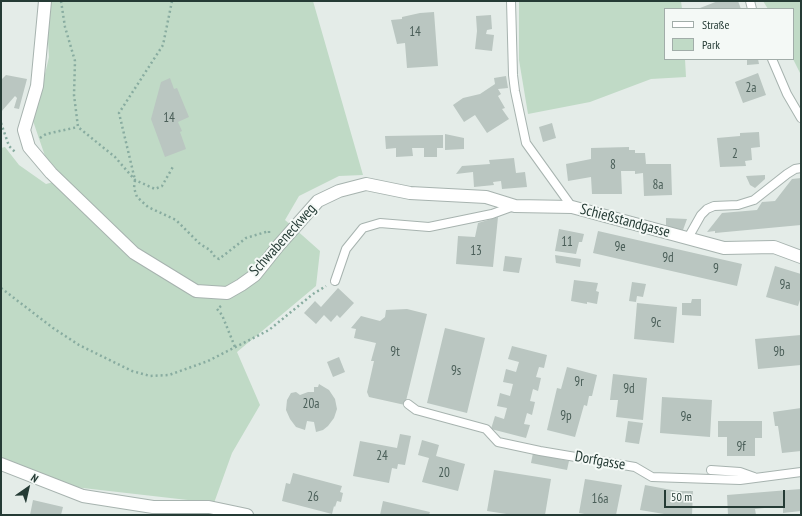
<!DOCTYPE html>
<html>
<head>
<meta charset="utf-8">
<style>
  body { margin:0 }
  #map { position:relative; width:802px; height:516px; overflow:hidden; background:#e4ece8; font-family:"PT Sans Narrow",sans-serif }
  canvas { display:block }
  .frame { position:absolute; inset:0; border:2px solid #253b35; pointer-events:none }
  .legend { position:absolute; left:664px; top:8px; width:130px; height:52px; box-sizing:border-box; background:#f4f9f6; border:1px solid #a1ada9; margin:0; padding:5px 7px; list-style:none; font-size:12px; color:#253b35 }
  .legend li { display:flex; align-items:center; gap:8px; height:20px }
  .legend b { width:20px; border:1px solid #a1ada9 }
  .north { position:absolute; left:8px; top:468px; width:40px; height:40px; -webkit-text-stroke:3px #f4f9f6; paint-order:stroke; rotate:34deg; font-size:11px; font-weight:700; line-height:16px; text-align:center; color:#253b35 }
  .north::after { content:''; display:block; margin:auto; width:14px; height:18px; background:#253b35; clip-path:polygon(50% 0,100% 100%,50% 72%,0 100%) }
  .scale { position:absolute; left:664px; top:490px; width:121px; height:18px; box-sizing:border-box; border:2px solid #253b35; border-top:0; padding-left:5px; font-size:12px; line-height:14px; white-space:nowrap; color:#253b35; -webkit-text-stroke:3px #f4f9f6; paint-order:stroke }
</style>
</head>
<body>
<div id="map">
<canvas width="802" height="516"></canvas>
<div class="frame"></div>
<ul class="legend">
<li><b style="height:5px;background:#fff"></b>Straße</li>
<li><b style="height:11px;background:#c0dac6"></b>Park</li>
</ul>
<div class="north">N</div>
<div class="scale">50 m</div>
</div>
<script>
const context = document.querySelector('canvas').getContext('2d');
context.lineJoin = 'round';
function fillPath(path, color) { context.fillStyle = color; context.fill(path, 'evenodd'); }
const toPath = rows => new Path2D(rows.map(r => 'M' + r).join(''));
function stroke(path, color, width, dash) { context.strokeStyle = color; context.lineWidth = width; context.lineCap = dash ? 'butt' : 'round'; context.setLineDash(dash || []); context.stroke(path); }
function drawText(font, color, halo, rows, align = 'center') {
  context.font = font + ' "PT Sans Narrow",sans-serif'; context.lineWidth = 4; context.setLineDash([]); context.textBaseline = 'middle'; context.strokeStyle = halo; context.fillStyle = color; for (const [text, x, y, turn = 0] of rows) {
    context.save(); context.translate(x, y); context.rotate((+turn || 0) * Math.PI / 180); context.textAlign = isNaN(turn) ? turn : align; if (halo) context.strokeText(text, 0, 0); context.fillText(text, 0, 0); context.restore();
  }
}
const green = toPath([
  [50,1,313,1,363,175,339,176,299,196,285,220,320,251,316,286,237,352,260,405,232,453,214,503,74,487,1,459,1,148,5,147,19,165,46,184,65,179,45,156,32,118,40,95,49,57,47,25],
  [519,1,681,1,682,9,665,9,665,59,685,59,686,77,651,79,590,102,528,114,519,60],
  [763,1,801,1,801,75,793,59,793,9,768,9]
]);
const building = toPath([
  [718,1,738,1,741,9,701,9,700,8],
  [434,12,438,66,407,68,405,43,397,44,391,20,402,19,402,17,420,13],
  [491,15,492,29,487,30,486,34,494,35,492,51,475,49,477,31,476,16],
  [747,59,758,59,759,64,747,65],
  [758,73,766,95,743,103,735,82],
  [6,75,27,79,19,109,14,108,17,98,15,96,1,112,1,80],
  [506,76,508,88,498,89,501,94,498,96,505,108,502,109,509,119,487,133,475,115,464,122,453,105,463,98,480,94,495,84,494,78],
  [170,78,174,89,177,88,189,117,178,122,182,131,180,132,186,149,165,157,151,119,161,82],
  [552,123,556,138,543,142,539,127],
  [759,132,760,147,751,148,752,160,745,161,746,166,720,167,717,138,740,136,740,133],
  [445,134,464,138,464,149,445,150],
  [443,135,443,148,437,148,437,157,424,157,424,148,412,148,413,156,396,157,396,148,386,149,385,136],
  [629,147,629,150,635,150,635,153,645,153,646,164,671,164,672,195,644,196,643,173,635,174,635,171,621,171,622,194,592,194,591,177,568,181,566,164,591,159,591,148],
  [514,158,516,173,525,172,527,187,502,189,501,181,493,182,494,185,474,187,473,172,456,174,462,166,490,164,489,160],
  [765,175,765,179,755,188,750,185,746,176],
  [801,178,801,225,715,233,715,231,707,232,722,213,757,210,762,202,775,201,792,179],
  [498,217,493,267,456,264,458,236,475,237,478,223],
  [666,218,687,219,683,230,666,229],
  [559,229,584,234,582,242,579,242,576,254,555,251],
  [598,231,742,264,737,286,593,253],
  [555,255,581,259,580,267,556,263],
  [505,256,522,258,519,273,503,271],
  [775,266,801,274,801,297,798,306,766,297],
  [574,280,598,283,596,291,599,292,597,304,587,302,587,304,571,301],
  [632,282,646,284,643,297,637,296,636,302,629,301],
  [338,288,354,303,340,318,337,315,331,322,324,315,316,324,304,313,315,301,321,307],
  [692,299,701,299,701,316,682,315,682,303,691,303],
  [637,303,677,307,674,343,634,339],
  [407,309,427,314,405,405,369,397,367,392,374,361,371,361,376,343,354,338,356,329,351,328,361,316,380,321,385,317,386,310],
  [445,328,485,338,467,413,427,403],
  [801,335,801,365,758,369,755,339],
  [512,346,547,355,544,368,539,367,536,377,541,378,538,391,533,389,530,401,535,402,532,415,527,413,524,424,530,425,526,438,491,429,495,416,504,419,507,408,497,406,500,393,510,396,513,384,503,382,506,369,516,372,519,362,508,359],
  [339,357,345,372,333,377,327,362],
  [567,367,597,375,592,396,589,396,587,406,584,405,575,437,547,430,557,388,561,389],
  [613,374,647,378,643,420,616,417,618,400,610,400],
  [319,384,329,390,335,399,337,409,334,418,328,426,323,430,316,432,314,422,307,421,305,430,296,427,290,419,286,410,287,400,291,393,296,392,300,395,308,392,314,392,314,387,318,387],
  [662,397,712,400,710,437,660,433],
  [801,408,801,451,782,453,778,426,775,426,773,412],
  [628,421,643,423,639,444,625,442],
  [718,421,762,421,762,438,755,438,755,456,727,456,727,437,718,437],
  [400,434,411,436,405,465,398,464,397,469,392,468,389,483,353,476,360,441,397,448],
  [422,440,439,445,436,456,465,464,458,491,422,482,429,458,418,455],
  [533,453,569,461,567,470,531,463],
  [494,470,551,479,545,515,513,515,487,511],
  [293,473,342,486,340,492,343,493,341,502,337,501,335,507,334,506,332,514,282,501,286,483,290,484],
  [585,479,622,485,616,515,590,515,579,513],
  [645,485,677,491,693,491,692,515,670,515,640,510],
  [801,489,801,511,783,513,783,506,755,509,756,515,728,515,727,495],
  [33,500,63,507,61,515,30,515],
  [383,501,430,512,429,515,380,515]
]);
const path = toPath([
  [61,1,65,27,75,61,74,95,78,127,115,157,135,180,155,189,162,186,174,165],
  [172,1,163,45,119,113,135,180,134,188,137,197,148,207,176,220,200,244,210,250,215,257,219,259,246,238,269,231,269,235],
  [1,123,9,146,15,152],
  [40,138,46,134,78,127],
  [1,288,53,328,79,345,132,371,150,376,169,375,208,361,269,330,313,294,326,286],
  [221,306,217,309,222,315,235,347]
]);
const lane = toPath([
  [511,1,513,75,515,91,526,143,572,207],
  [750,1,752,9],
  [772,59,787,94,801,118],
  [688,238,701,215,707,209,714,206,738,205,754,200,787,174,795,169,801,168],
  [335,281,346,249,363,228,380,223,429,227,492,214,514,206],
  [408,404,416,410,486,429,498,442,540,451,635,467,652,477,740,480,801,472],
  [711,470,740,472,754,477]
]);
const street = toPath([
  [45,1,37,86,24,130,29,147,51,173,134,253,196,291,227,293,241,285,255,275,279,245,318,201,339,191,366,184,410,193,486,197,515,206,572,207,724,248,774,247,801,257],
  [1,464,83,496,153,507,209,507,247,515]
]);
const numberNames = [
  ["14",415,32],
  ["2a",751,88],
  ["14",169,118],
  ["2",735,154],
  ["8",613,165],
  ["8a",658,185],
  ["11",567,242],
  ["9e",620,247],
  ["13",476,251],
  ["9d",668,258],
  ["9",716,269],
  ["9a",785,285],
  ["9c",656,323],
  ["9t",395,352],
  ["9b",779,352],
  ["9s",456,371],
  ["9r",579,382],
  ["9d",629,389],
  ["20a",311,404],
  ["9p",566,416],
  ["9e",686,417],
  ["9f",741,447],
  ["24",382,456],
  ["20",444,473],
  ["26",313,497],
  ["16a",600,499]
];
const streetNames = [
  ["Schießstandgasse",625,221,15],
  ["Schwabeneckweg",283,240,-48],
  ["Dorfgasse",600,461,10]
];
fillPath(green, '#c0dac6');
fillPath(building, '#bac6c1');
stroke(lane, '#a7b3af', 10);
stroke(street, '#a7b3af', 14);
stroke(path, '#88aca0', 2.5, [2, 3]);
stroke(lane, '#fff', 8);
stroke(street, '#fff', 12);
drawText('13px', '#4a5e58', null, numberNames);
drawText('15px', '#253b35', '#f4f9f6', streetNames);
</script>
</body>
</html>
